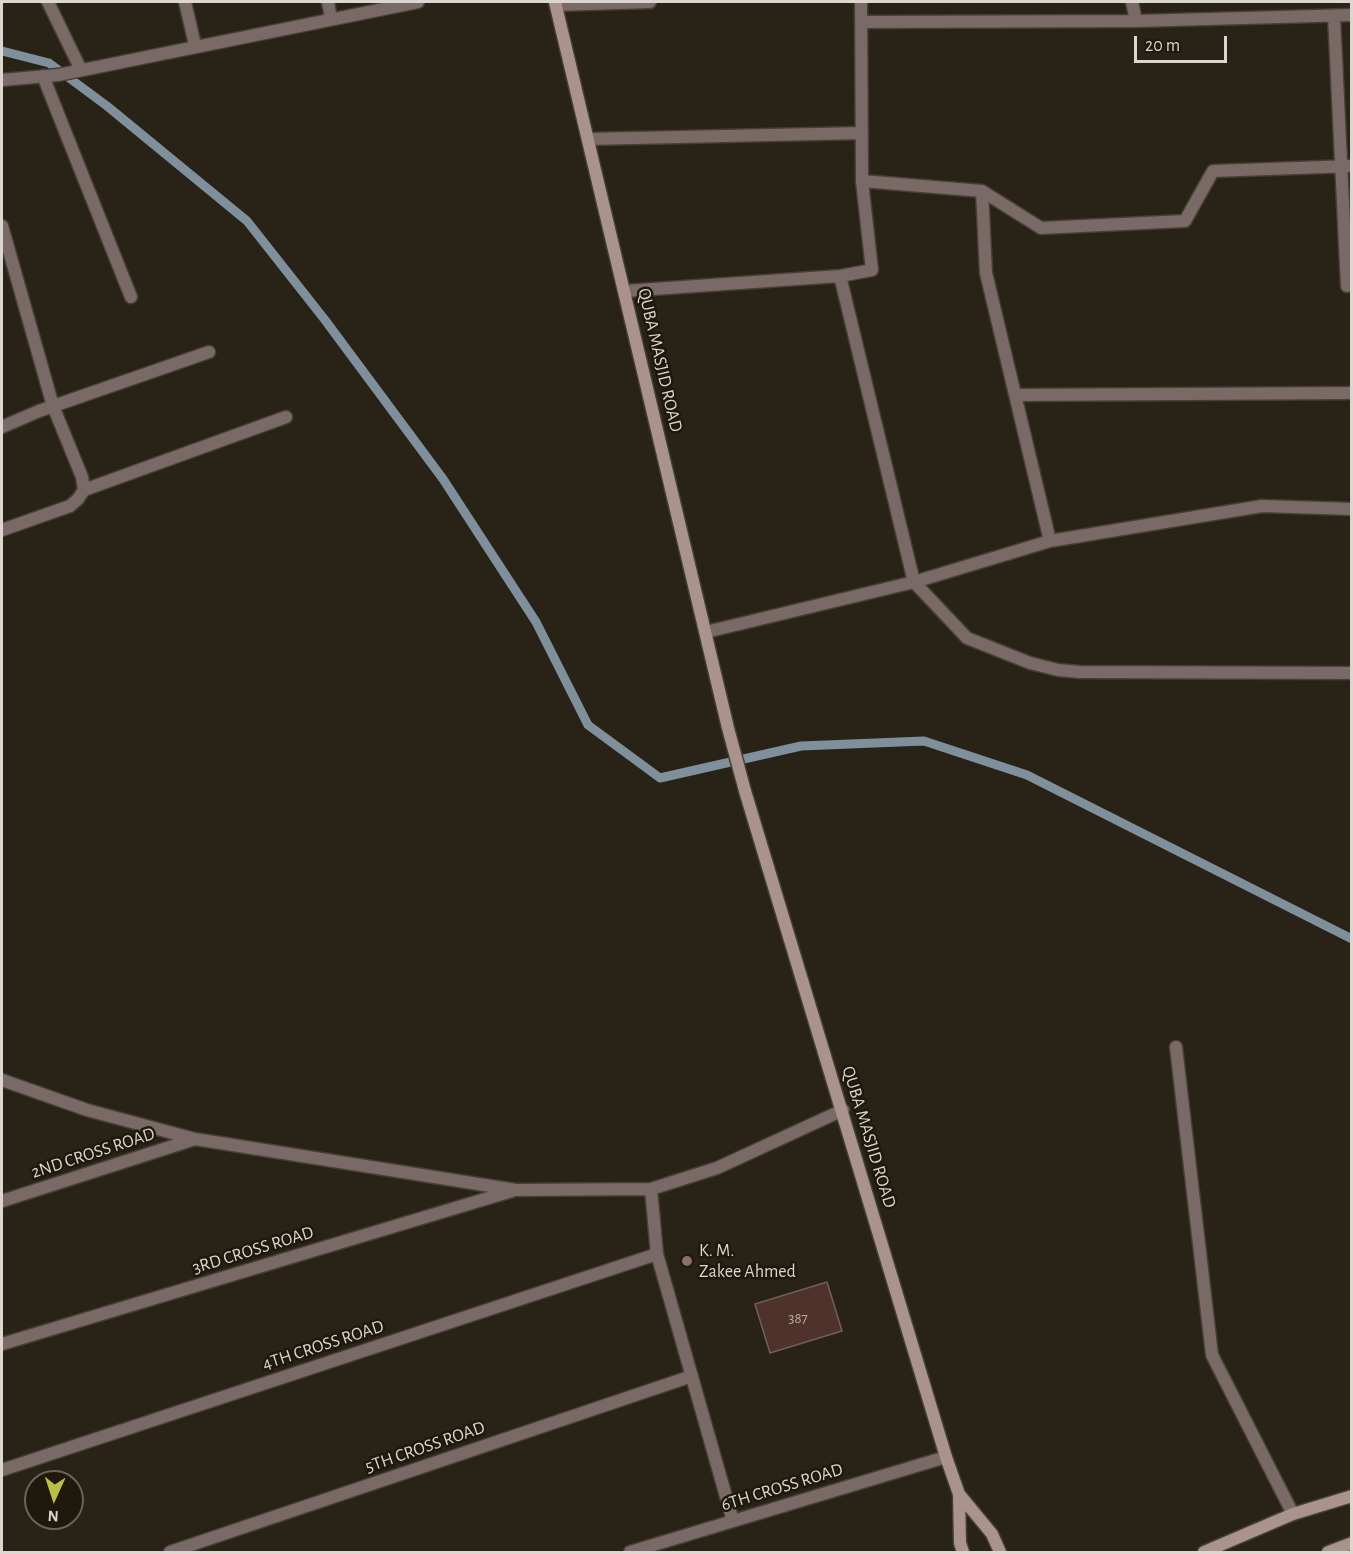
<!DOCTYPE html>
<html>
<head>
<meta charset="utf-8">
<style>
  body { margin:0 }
  #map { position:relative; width:1353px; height:1554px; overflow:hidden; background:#292216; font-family:"Alegreya Sans",sans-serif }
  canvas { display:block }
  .frame { position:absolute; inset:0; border:3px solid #dbd6cf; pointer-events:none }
  .north { position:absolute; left:24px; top:1470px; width:60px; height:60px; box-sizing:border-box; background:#1f180d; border:2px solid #6a645b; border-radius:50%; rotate:183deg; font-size:16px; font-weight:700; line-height:24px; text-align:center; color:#dbd6cf }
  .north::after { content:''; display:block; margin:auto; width:21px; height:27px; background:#b9c046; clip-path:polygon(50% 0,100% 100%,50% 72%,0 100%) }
  .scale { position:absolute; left:1134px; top:36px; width:93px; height:27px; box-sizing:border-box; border:3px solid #dbd6cf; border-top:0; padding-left:8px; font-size:18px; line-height:21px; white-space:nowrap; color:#dbd6cf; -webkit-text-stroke:4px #1f180d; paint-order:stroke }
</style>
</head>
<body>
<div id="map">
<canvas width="1353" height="1554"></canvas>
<div class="frame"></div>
<div class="north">N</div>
<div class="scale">20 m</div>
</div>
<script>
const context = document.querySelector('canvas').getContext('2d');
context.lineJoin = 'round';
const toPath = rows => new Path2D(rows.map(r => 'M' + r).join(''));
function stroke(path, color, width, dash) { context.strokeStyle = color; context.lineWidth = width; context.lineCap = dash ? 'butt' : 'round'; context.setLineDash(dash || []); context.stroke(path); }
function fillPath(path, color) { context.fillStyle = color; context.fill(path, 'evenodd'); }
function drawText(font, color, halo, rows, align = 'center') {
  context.font = font + ' "Alegreya Sans",sans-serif'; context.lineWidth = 5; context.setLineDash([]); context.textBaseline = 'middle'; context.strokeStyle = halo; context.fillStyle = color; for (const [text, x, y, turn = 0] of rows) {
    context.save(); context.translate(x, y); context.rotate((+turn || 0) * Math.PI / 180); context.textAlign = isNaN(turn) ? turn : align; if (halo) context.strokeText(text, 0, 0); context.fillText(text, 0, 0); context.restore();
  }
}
const stream = toPath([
  [2,51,49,63,107,106,247,221,325,320,443,479,536,622,588,725,660,778,801,746,924,741,1027,775,1352,939]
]);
const building = toPath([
  [827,1282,842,1331,770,1353,755,1304,827,1282]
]);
const lane = toPath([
  [914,582,967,638,1030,663,1058,670,1080,672,1352,673]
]);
const street = toPath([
  [48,2,81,70],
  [185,2,195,45],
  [328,2,331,18],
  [1132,2,1136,21],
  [556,5,650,2],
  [1334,16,1347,286],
  [861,22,1136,21,1352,15],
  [43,76,131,297],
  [2,80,58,75,418,2],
  [588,139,862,133],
  [862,181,982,191,1041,228,1185,221,1213,171,1352,166],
  [982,191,986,273,1050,541],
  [2,226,53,406,82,477,84,490,78,499,70,506,2,530],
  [840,276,914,582],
  [625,291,840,276,872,270,862,181,861,2],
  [1015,395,1352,393],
  [2,427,39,411,209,352],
  [84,490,286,417],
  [706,632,914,582,1050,541,1262,506,1352,509],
  [1176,1047,1212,1355,1293,1514],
  [2,1080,87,1110,195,1139,516,1190,651,1189,717,1168,843,1110],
  [651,1189,657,1254,733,1521],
  [2,1201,195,1139],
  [2,1344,512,1191],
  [2,1470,657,1254],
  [170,1552,692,1376],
  [630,1552,946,1457]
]);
const secondary = toPath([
  [555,2,728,728,745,791,946,1457,959,1494,960,1543,963,1552],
  [959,1494,992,1534,1000,1552],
  [1204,1552,1293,1514,1352,1496],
  [1328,1552,1352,1543]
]);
const markers = [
  [687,1261,6,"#8d6e63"]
];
const numberNames = [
  ["387",798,1318]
];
const streetNames = [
  ["QUBA MASJID ROAD",660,360,77],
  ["QUBA MASJID ROAD",869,1137,73],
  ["2ND CROSS ROAD",93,1153,-18],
  ["3RD CROSS ROAD",253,1250,-17],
  ["4TH CROSS ROAD",323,1345,-18],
  ["5TH CROSS ROAD",425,1447,-19],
  ["6TH CROSS ROAD",782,1487,-17]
];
const poiNames = [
  ["K. M.",699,1251],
  ["Zakee Ahmed",699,1272]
];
stroke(stream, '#7f8f9b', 9);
fillPath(building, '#4f3229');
stroke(building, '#705f5a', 1.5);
stroke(lane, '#453f34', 15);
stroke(street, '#453f34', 15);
stroke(secondary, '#453f34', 15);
stroke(lane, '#796967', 12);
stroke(street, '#796967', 12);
stroke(secondary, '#aa928d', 12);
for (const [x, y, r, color] of markers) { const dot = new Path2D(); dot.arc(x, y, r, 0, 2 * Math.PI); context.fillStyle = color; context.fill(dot); stroke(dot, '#1f180d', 2); }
drawText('15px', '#b8ada6', null, numberNames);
drawText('18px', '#dbd6cf', '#1f180d', streetNames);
drawText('18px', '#dbd6cf', '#1f180d', poiNames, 'left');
</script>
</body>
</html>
